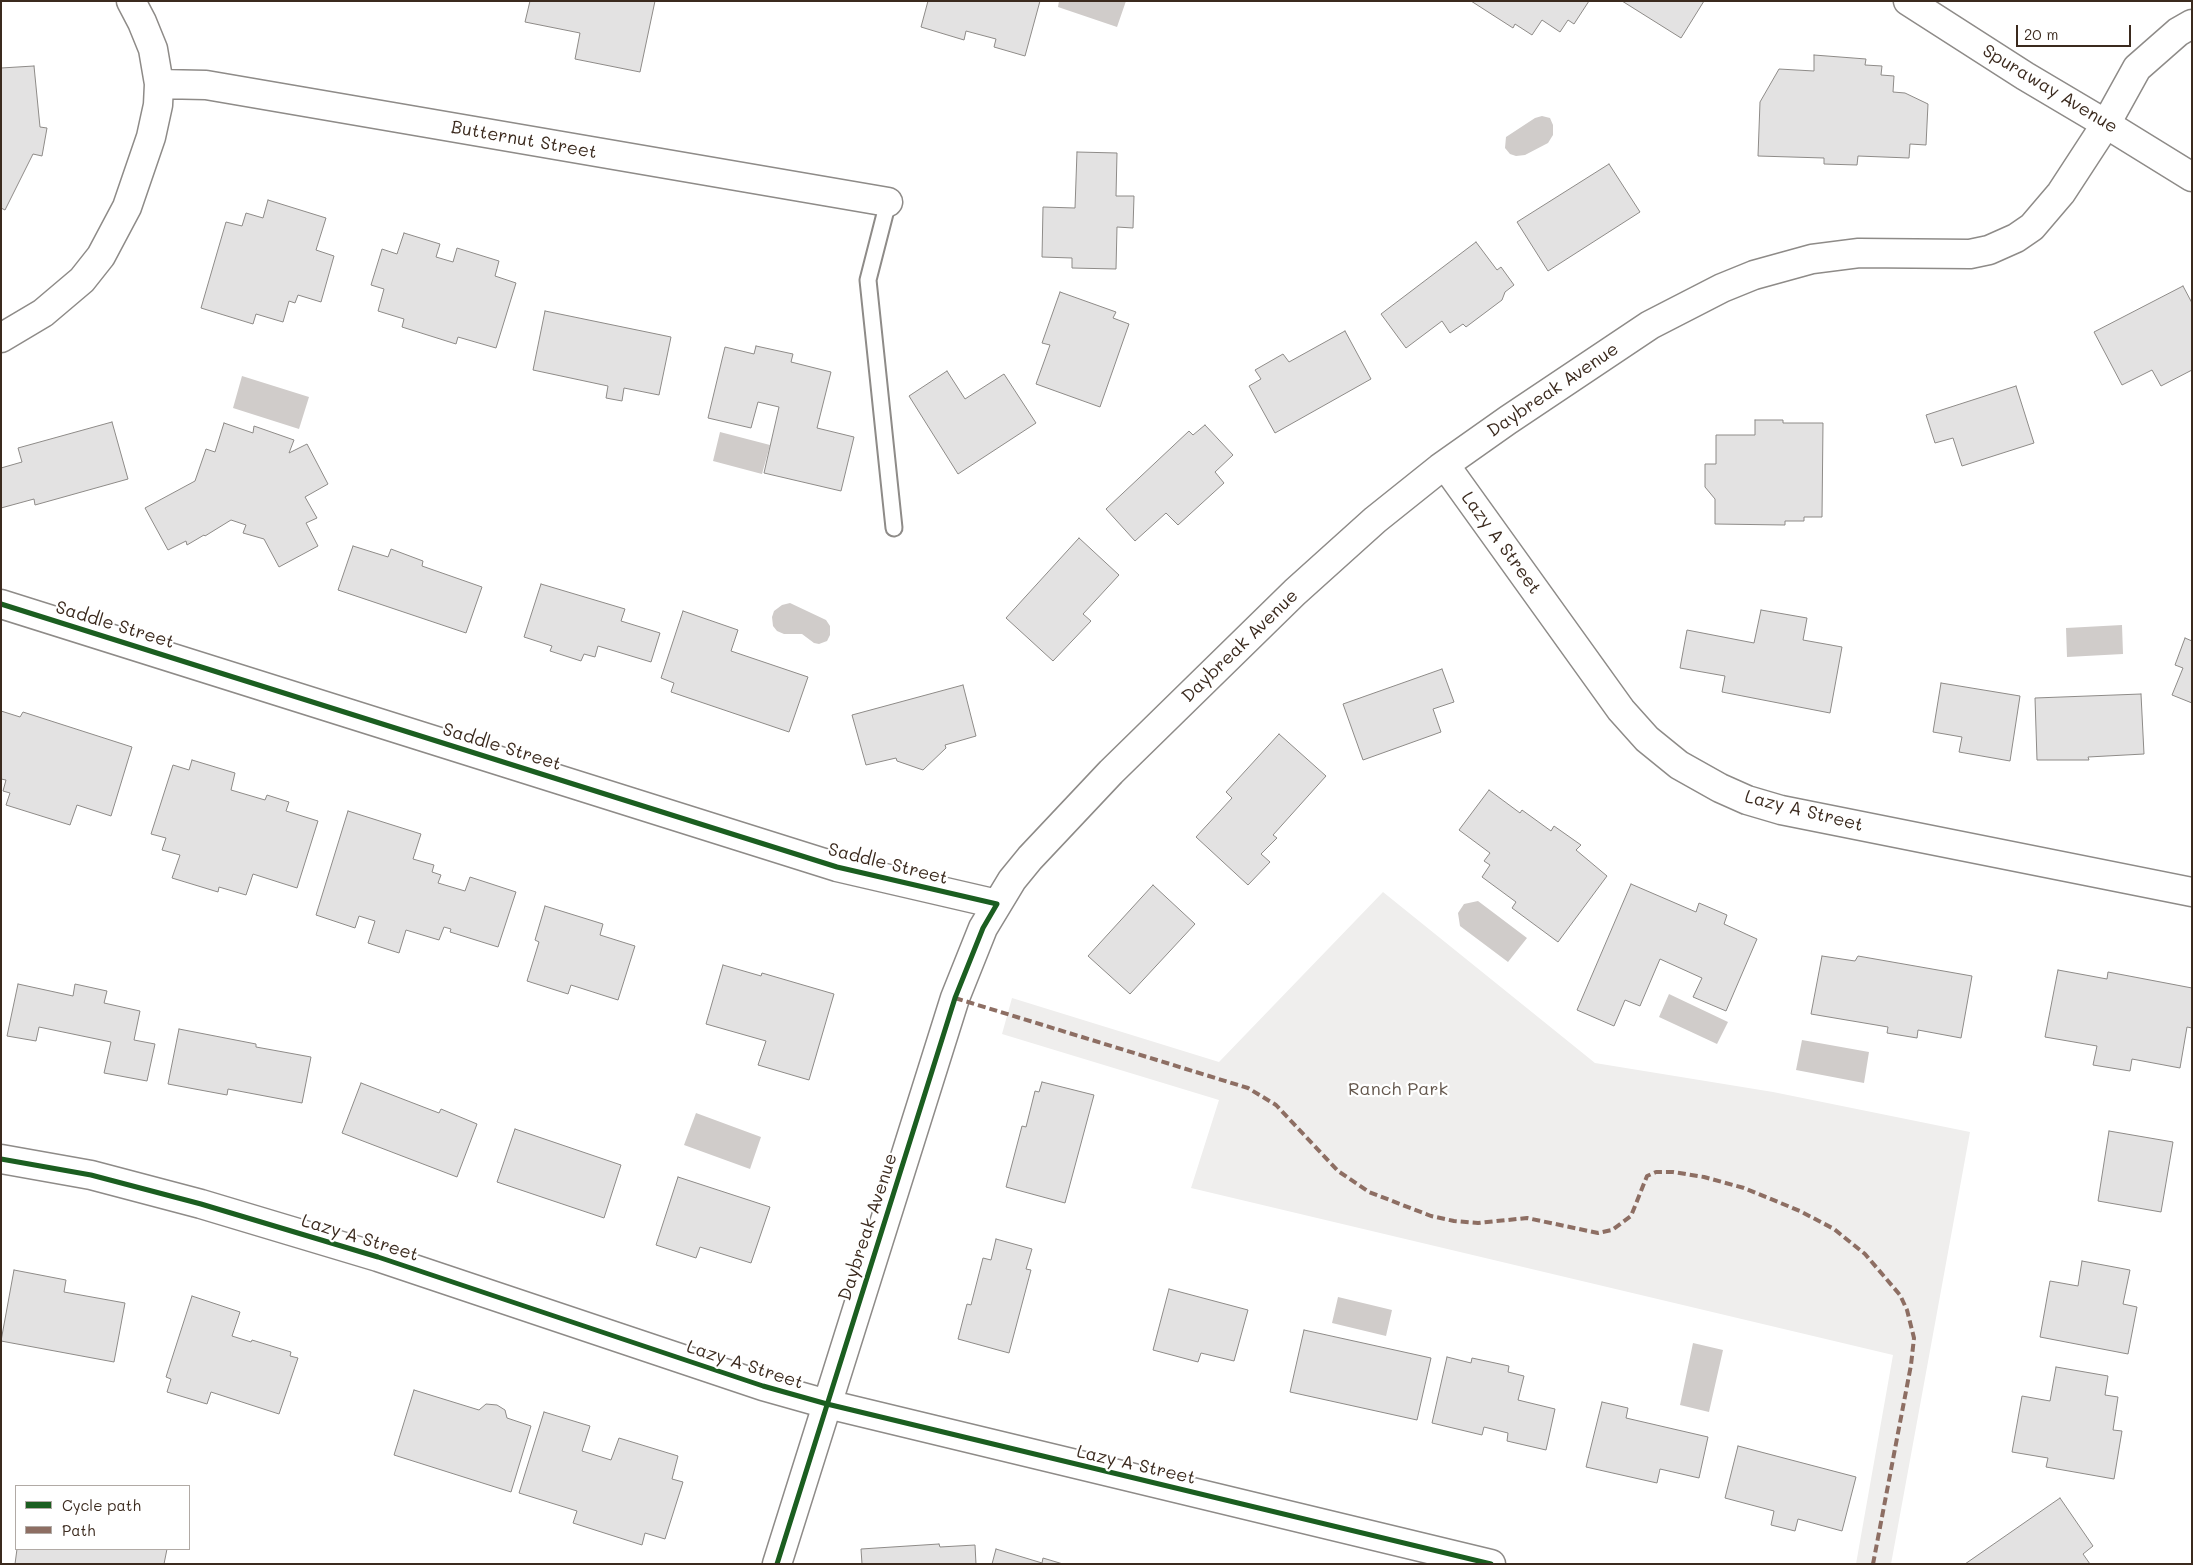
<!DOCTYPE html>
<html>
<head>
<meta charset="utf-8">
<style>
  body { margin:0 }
  #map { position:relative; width:2193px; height:1565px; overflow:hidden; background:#fff; font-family:Mali,sans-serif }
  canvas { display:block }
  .frame { position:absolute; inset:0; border:2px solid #3b2a1e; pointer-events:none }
  .legend { position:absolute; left:15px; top:1485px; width:175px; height:65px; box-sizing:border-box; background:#fff; border:1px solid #b1aaa5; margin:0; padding:6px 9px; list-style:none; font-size:15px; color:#3b2a1e }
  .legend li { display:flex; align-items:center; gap:10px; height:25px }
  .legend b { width:25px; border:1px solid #b1aaa5 }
  .scale { position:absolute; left:2016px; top:25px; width:115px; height:22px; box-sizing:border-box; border:2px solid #3b2a1e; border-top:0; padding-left:6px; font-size:15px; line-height:18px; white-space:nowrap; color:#3b2a1e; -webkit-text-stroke:4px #fff; paint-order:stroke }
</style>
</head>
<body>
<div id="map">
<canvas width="2193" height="1565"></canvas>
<div class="frame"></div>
<ul class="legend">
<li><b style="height:6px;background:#1b5e20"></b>Cycle path</li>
<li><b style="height:6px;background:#8d6e63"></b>Path</li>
</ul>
<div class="scale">20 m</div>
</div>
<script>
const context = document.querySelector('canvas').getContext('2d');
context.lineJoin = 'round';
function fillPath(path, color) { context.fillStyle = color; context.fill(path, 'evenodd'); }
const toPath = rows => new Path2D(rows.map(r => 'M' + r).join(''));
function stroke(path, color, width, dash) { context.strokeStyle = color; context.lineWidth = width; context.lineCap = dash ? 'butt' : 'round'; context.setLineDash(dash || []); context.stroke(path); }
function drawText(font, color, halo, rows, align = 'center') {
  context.font = font + ' Mali,sans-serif'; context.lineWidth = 4.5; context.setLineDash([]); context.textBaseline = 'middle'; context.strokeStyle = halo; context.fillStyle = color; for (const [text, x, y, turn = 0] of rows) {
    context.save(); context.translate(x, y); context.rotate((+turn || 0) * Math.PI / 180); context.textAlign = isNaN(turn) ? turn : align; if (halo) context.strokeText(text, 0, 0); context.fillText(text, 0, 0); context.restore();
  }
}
const green = toPath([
  [1383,892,1595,1063,1773,1092,1970,1132,1891,1564,1856,1564,1893,1355,1191,1188,1219,1100,1002,1034,1012,998,1219,1062]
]);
const water = toPath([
  [1059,1,1126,1,1117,27,1058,7],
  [1542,116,1550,118,1553,125,1553,135,1548,143,1525,155,1516,156,1510,154,1505,148,1506,137,1535,118],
  [242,376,309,397,299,429,233,408],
  [720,432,770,445,762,474,713,461],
  [790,603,826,620,830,626,830,635,827,641,819,644,814,643,802,634,784,634,777,631,773,626,772,617,774,611,782,605],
  [2122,625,2123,654,2067,657,2066,628],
  [1478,901,1527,938,1508,962,1460,926,1458,913,1464,904],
  [1669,994,1728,1022,1717,1044,1659,1017],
  [1802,1040,1869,1052,1864,1083,1796,1070],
  [696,1113,761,1137,750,1169,684,1145],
  [1338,1297,1392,1310,1386,1336,1332,1323],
  [1693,1343,1723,1350,1709,1412,1680,1405]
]);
const building = toPath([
  [530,1,655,1,640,72,575,59,580,33,525,22,530,1],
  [928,1,1040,1,1025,56,994,47,996,39,966,31,964,40,921,27,928,1],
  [1471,1,1589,1,1574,24,1568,20,1560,32,1542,20,1532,35,1515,24,1513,28,1471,1],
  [1622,1,1704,1,1681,38,1622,1],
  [1814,55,1866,59,1865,65,1882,66,1881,75,1894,76,1893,92,1905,93,1928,104,1926,145,1910,144,1909,158,1858,156,1857,165,1824,164,1824,158,1758,156,1760,102,1779,69,1814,71,1814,55],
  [34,66,40,127,47,128,42,156,33,154,5,210,1,208,1,68,34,66],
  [1077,152,1117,153,1116,196,1134,196,1133,228,1117,227,1116,269,1072,268,1072,258,1042,257,1043,207,1075,208,1077,152],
  [1609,164,1640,212,1548,271,1517,222,1609,164],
  [268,200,326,218,316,250,334,256,321,302,298,295,295,303,289,301,283,322,256,314,253,324,201,308,226,222,242,226,246,213,263,218,268,200],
  [404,233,440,244,436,257,453,262,457,248,499,261,495,276,516,283,496,348,458,337,456,344,402,327,404,319,378,311,384,289,371,285,382,249,397,254,404,233],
  [1476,242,1497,270,1501,267,1514,285,1505,292,1502,300,1466,327,1463,324,1450,333,1442,321,1406,348,1381,314,1476,242],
  [2183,286,2192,303,2192,370,2161,386,2152,370,2122,385,2094,332,2183,286],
  [1060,292,1116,312,1113,318,1129,324,1100,407,1036,384,1050,345,1042,343,1060,292],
  [545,311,671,337,659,395,624,388,622,401,606,398,608,386,533,370,545,311],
  [1345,331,1371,379,1275,433,1249,386,1261,379,1255,370,1283,354,1289,362,1345,331],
  [756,346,793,354,791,362,831,372,817,428,854,437,841,491,764,473,779,407,758,402,751,428,708,418,725,347,754,354,756,346],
  [947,371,965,399,1004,374,1036,423,958,474,909,396,947,371],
  [2016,386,2034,443,1962,466,1953,438,1935,443,1926,415,2016,386],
  [1755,420,1783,420,1783,423,1823,423,1822,517,1804,517,1804,521,1785,521,1785,525,1715,524,1715,499,1705,487,1705,464,1716,464,1716,435,1755,435,1755,420],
  [112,422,128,479,35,505,34,499,1,508,1,468,22,462,18,448,112,422],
  [224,423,253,433,254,426,294,440,289,453,307,444,328,484,305,497,317,518,306,523,318,546,279,567,264,539,243,533,246,525,231,520,205,536,204,535,187,545,186,541,168,550,145,508,195,481,206,449,215,452,224,423],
  [1205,425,1233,455,1215,472,1224,483,1178,525,1166,513,1135,541,1106,509,1189,431,1193,435,1205,425],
  [1079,538,1119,575,1083,614,1091,621,1053,661,1006,618,1079,538],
  [353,546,388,557,391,549,423,561,422,566,482,587,466,633,338,590,353,546],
  [541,584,625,609,621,621,660,633,651,662,598,646,595,657,584,654,581,661,550,651,552,646,524,637,541,584],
  [1761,610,1807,618,1803,640,1842,647,1830,713,1722,692,1725,676,1680,668,1687,630,1754,643,1761,610],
  [683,611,738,630,731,651,808,677,789,732,671,692,674,683,661,678,683,611],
  [2185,638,2192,641,2192,703,2172,695,2183,668,2175,665,2185,638],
  [1442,669,1454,702,1433,709,1441,732,1363,760,1343,704,1442,669],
  [1941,683,2020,696,2010,761,1959,752,1962,737,1933,732,1941,683],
  [963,685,976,736,945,745,946,748,923,770,897,761,896,758,866,765,852,715,963,685],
  [2141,694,2144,754,2088,757,2089,760,2037,760,2035,698,2141,694],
  [1,711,20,717,23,712,132,747,111,816,77,805,70,825,6,805,10,793,3,791,6,780,1,779,1,711],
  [1279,734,1326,776,1273,835,1277,838,1261,854,1270,862,1248,885,1196,837,1232,798,1226,792,1279,734],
  [192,760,235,773,231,790,265,800,267,795,289,802,286,811,318,821,297,888,253,874,246,895,219,887,218,892,172,878,180,855,162,850,166,838,151,834,173,765,189,770,192,760],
  [1489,790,1520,813,1522,810,1551,831,1554,826,1581,845,1576,850,1607,876,1558,942,1512,908,1516,902,1482,877,1490,865,1484,861,1490,853,1459,830,1489,790],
  [348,811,421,834,413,859,434,865,432,872,441,875,438,883,465,891,470,877,516,892,498,947,450,932,451,929,444,927,439,940,406,930,399,953,368,943,375,921,359,916,355,928,316,915,348,811],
  [1631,884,1696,912,1699,903,1727,915,1724,924,1757,939,1726,1011,1693,997,1702,978,1660,959,1640,1006,1625,1000,1614,1026,1577,1010,1631,884],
  [1153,885,1195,924,1130,994,1088,956,1153,885],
  [545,906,603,924,600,935,635,946,618,1000,571,985,568,994,527,981,539,942,535,940,545,906],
  [1822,956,1855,961,1858,956,1972,976,1961,1038,1918,1030,1917,1038,1887,1033,1888,1027,1811,1014,1822,956],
  [723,965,761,976,762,973,834,994,809,1080,758,1065,766,1041,706,1024,723,965],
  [2058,970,2107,979,2108,972,2192,988,2192,1028,2187,1027,2180,1068,2132,1059,2130,1071,2093,1065,2097,1046,2045,1037,2058,970],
  [18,984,73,996,75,984,107,991,104,1003,140,1011,134,1040,155,1044,147,1081,104,1073,111,1042,39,1027,36,1041,7,1036,18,984],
  [179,1029,256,1044,256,1047,311,1057,302,1103,228,1089,227,1095,168,1084,179,1029],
  [1042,1082,1094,1095,1065,1203,1006,1187,1022,1126,1026,1127,1035,1091,1039,1092,1042,1082],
  [361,1083,439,1113,441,1109,477,1124,457,1177,342,1133,361,1083],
  [515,1129,621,1165,604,1218,497,1182,515,1129],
  [2109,1131,2173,1142,2161,1212,2098,1201,2109,1131],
  [678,1177,770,1207,751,1263,700,1247,696,1258,656,1245,678,1177],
  [996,1239,1032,1249,1026,1269,1031,1270,1009,1353,958,1339,967,1304,971,1305,983,1258,991,1260,996,1239],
  [2082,1261,2130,1270,2123,1304,2137,1307,2128,1354,2040,1337,2050,1281,2078,1286,2082,1261],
  [14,1270,66,1280,64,1292,125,1303,114,1362,1,1341,14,1270],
  [1169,1289,1248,1310,1234,1361,1201,1353,1198,1362,1153,1350,1169,1289],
  [192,1296,240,1312,232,1336,251,1342,252,1340,291,1352,290,1356,298,1358,279,1414,211,1392,207,1404,167,1392,171,1379,166,1377,192,1296],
  [1304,1330,1431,1358,1417,1420,1290,1392,1304,1330],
  [1447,1357,1471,1363,1472,1358,1509,1366,1508,1372,1524,1376,1518,1400,1555,1409,1546,1450,1507,1441,1508,1433,1484,1427,1482,1435,1432,1423,1447,1357],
  [2056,1367,2108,1376,2105,1395,2118,1397,2113,1430,2122,1431,2114,1479,2046,1467,2048,1458,2012,1452,2022,1396,2050,1401,2056,1367],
  [414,1390,479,1410,486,1404,497,1405,505,1410,507,1418,531,1426,511,1492,394,1455,414,1390],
  [1602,1402,1628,1408,1626,1418,1708,1437,1699,1478,1660,1469,1657,1483,1586,1467,1602,1402],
  [544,1412,590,1426,582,1451,611,1460,619,1438,678,1456,672,1479,683,1482,665,1539,645,1533,642,1545,573,1523,577,1511,519,1493,544,1412],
  [1738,1446,1856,1477,1842,1531,1798,1519,1795,1531,1771,1525,1774,1511,1725,1498,1738,1446],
  [2060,1498,2093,1546,2083,1554,2090,1564,1965,1564,2060,1498],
  [939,1544,940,1547,975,1545,976,1564,862,1564,861,1549,939,1544],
  [17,1549,167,1549,164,1564,15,1564,17,1549],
  [996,1549,1042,1563,1043,1558,1063,1564,992,1564,996,1549]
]);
const service = toPath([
  [888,202,868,280,894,528]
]);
const minor = toPath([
  [159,84,206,85,888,202],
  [1,338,43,313,82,280,101,256,127,207,151,137,158,105,159,84,153,49,142,22,131,1],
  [1445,465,1621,710,1647,739,1679,765,1720,788,1747,800,1781,810,2192,892],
  [1,604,837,867,997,904],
  [1,1159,91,1175,201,1204,378,1257,763,1386,827,1404,1491,1564],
  [777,1564,955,998,983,928,1012,880,1030,858,1111,772,1295,592,1375,520,1440,468,1508,420,1650,325,1722,288,1754,275,1812,259,1859,253,1970,254,1989,250,2016,238,2032,227,2061,193,2106,124,2137,68,2178,32,2192,24]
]);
const tertiary = toPath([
  [1908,1,2025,76,2106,124,2192,177]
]);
const quiet = toPath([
  [955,998,1248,1088,1276,1105,1338,1171,1369,1192,1431,1216,1454,1221,1478,1223,1527,1218,1598,1233,1612,1230,1631,1216,1647,1176,1656,1172,1673,1172,1704,1177,1744,1188,1800,1211,1834,1229,1865,1254,1900,1295,1907,1310,1914,1338,1911,1365,1873,1564]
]);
const cycleway = toPath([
  [1,604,837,867,997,904,983,928,955,998,777,1564],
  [1,1159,91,1175,201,1204,378,1257,763,1386,827,1404,1491,1564]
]);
const streetNames = [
  ["Spuraway Avenue",2050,89,31],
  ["Butternut Street",524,140,10],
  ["Daybreak Avenue",1553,390,-34],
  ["Lazy A Street",1501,543,54],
  ["Saddle Street",115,625,17],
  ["Daybreak Avenue",1240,646,-44],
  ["Saddle Street",502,747,17],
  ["Lazy A Street",1804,811,14],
  ["Saddle Street",888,864,14],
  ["Daybreak Avenue",868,1227,-72],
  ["Lazy A Street",360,1238,17],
  ["Lazy A Street",745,1365,18],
  ["Lazy A Street",1136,1465,13]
];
const parkNames = [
  ["Ranch Park",1398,1089]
];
fillPath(green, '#efeeed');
fillPath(water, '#d0ccca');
fillPath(building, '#e3e2e2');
stroke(building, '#8e8b88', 1);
stroke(service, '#8e8b88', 19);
stroke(minor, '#8e8b88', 31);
stroke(tertiary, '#8e8b88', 31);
stroke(service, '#fff', 15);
stroke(minor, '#fff', 28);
stroke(tertiary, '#fff', 28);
stroke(quiet, '#8d6e63', 4, [8, 4]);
stroke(cycleway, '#1b5e20', 5);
drawText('18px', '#3b2a1e', '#fff', streetNames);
drawText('18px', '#65584e', '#fff', parkNames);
</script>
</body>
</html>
